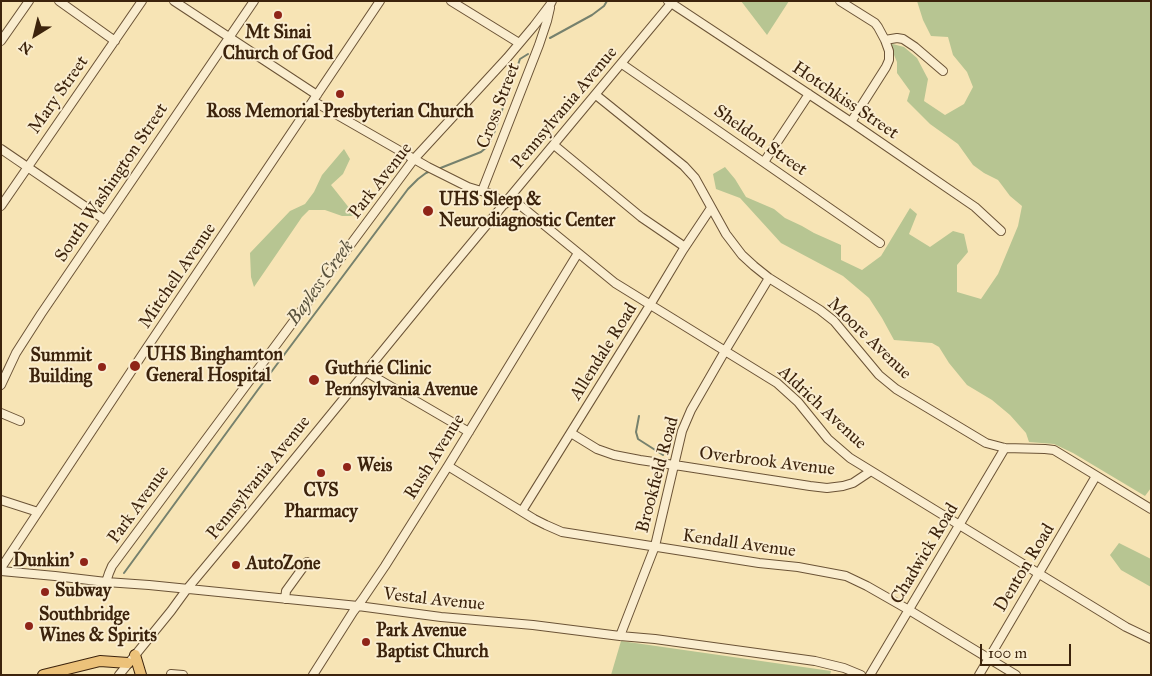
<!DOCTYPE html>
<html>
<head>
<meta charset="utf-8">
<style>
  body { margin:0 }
  #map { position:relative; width:1152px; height:676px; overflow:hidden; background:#f7e4b5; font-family:"IM FELL Great Primer",serif }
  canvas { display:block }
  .frame { position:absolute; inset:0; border:2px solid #3c230c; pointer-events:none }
  .north { position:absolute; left:10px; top:10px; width:50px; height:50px; -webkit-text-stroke:4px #faedcf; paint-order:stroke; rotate:216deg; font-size:14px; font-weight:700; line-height:20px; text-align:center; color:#3c230c }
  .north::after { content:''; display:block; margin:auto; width:18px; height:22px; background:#3c230c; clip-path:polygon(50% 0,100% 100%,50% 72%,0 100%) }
  .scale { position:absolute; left:980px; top:644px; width:91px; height:22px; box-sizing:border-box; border:2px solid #3c230c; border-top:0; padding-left:6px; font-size:15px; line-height:18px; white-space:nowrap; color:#3c230c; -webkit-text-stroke:4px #faedcf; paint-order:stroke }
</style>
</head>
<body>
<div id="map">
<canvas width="1152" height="676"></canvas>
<div class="frame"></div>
<div class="north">N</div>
<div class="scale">100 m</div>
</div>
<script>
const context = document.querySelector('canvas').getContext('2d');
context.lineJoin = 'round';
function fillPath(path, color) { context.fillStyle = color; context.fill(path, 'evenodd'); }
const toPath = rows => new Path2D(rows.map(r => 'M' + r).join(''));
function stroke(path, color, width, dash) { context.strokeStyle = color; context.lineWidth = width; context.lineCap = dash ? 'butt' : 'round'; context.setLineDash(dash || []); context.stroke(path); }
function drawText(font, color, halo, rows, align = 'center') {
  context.font = font + ' "IM FELL Great Primer",serif'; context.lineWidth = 4; context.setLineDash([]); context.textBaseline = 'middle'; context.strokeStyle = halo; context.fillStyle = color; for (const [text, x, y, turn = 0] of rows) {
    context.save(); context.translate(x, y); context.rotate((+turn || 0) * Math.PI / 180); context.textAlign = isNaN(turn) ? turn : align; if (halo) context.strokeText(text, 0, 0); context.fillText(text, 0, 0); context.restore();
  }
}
const green = toPath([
  [741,1,789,1,767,35],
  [917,1,1151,1,1151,488,1145,496,1073,453,1054,444,1029,442,1026,433,1010,415,992,400,967,385,949,363,939,347,932,343,894,340,882,318,869,298,843,276,781,243,740,198,716,189,713,174,725,167,735,179,746,197,774,209,785,218,802,226,814,233,841,245,841,260,862,270,881,256,910,208,917,214,909,234,930,247,953,231,964,234,968,252,957,265,957,292,981,299,998,274,1018,226,1022,206,1010,196,998,180,984,173,973,165,958,144,930,124,907,101,910,91,897,73,897,62,889,43,904,47,917,58,928,79,924,101,945,115,964,104,973,87,967,72,953,55,948,37,931,36,923,20],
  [344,149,350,159,343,174,331,185,350,209,353,216,342,216,325,210,309,210,302,217,254,287,251,277,250,253,290,211,305,204,314,192,322,175],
  [1119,543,1151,559,1151,587,1121,570,1110,555],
  [621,641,831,671,830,675,611,675]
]);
const stream = toPath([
  [550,38,592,15,604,6,607,1],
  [438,169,481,152,488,146,493,136,520,59,528,54],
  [639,416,636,432,638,439,663,455],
  [124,573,257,391,408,189,418,179,426,173,431,171]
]);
const minor = toPath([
  [59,1,115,41],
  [174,1,317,95],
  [451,1,519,43],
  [668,1,851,122,975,207,1001,231],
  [840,1,875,23,878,27,885,40,897,38,903,39,915,47,943,71],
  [1,41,29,1],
  [622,64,880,243],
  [596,95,684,166,695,178,726,234,742,255,754,266,769,278,820,310,834,321,879,375,896,389,986,443,1005,448,1045,449,1054,450,1151,509],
  [313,101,428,167,468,187,491,194,505,204],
  [851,122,886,67,889,60,889,51,885,40],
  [554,145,641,217,685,247],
  [1,149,105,220],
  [764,162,809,94],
  [482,191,539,45,547,21,550,8],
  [510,197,615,283,777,383,798,402,828,439,850,458,1126,627,1151,639],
  [1,206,142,1],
  [366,372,469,432],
  [1,385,16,353,41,314,254,1],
  [1,413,20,421],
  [571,433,597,449,614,455,640,460,681,466,810,486,827,488,843,486,853,483,871,471],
  [448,466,534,519,546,525,562,532,759,563,798,567,846,576,867,586,909,610,1016,675],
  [1,500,38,512],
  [522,511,650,305,683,250,711,208],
  [1,568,146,349,380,1],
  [1,571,55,576,106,582,149,585,358,606,441,617,533,625,620,636,655,639,815,661,844,668,861,675],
  [106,582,109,573,112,566,414,159,507,58,534,26,550,5,552,1],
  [285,599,286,591,307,562],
  [620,636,655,546,682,431,691,410,725,351,769,278],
  [171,674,183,675],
  [119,675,171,611,187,589,247,517,435,287,673,1],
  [313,675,353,612,362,600,385,566,448,466,578,253],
  [870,675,1005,448],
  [979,675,1096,476]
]);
const major = toPath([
  [135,655,141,675],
  [43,675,100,661,128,663]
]);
const markers = [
  [278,15,5,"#8f2418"],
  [340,94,5,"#8f2418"],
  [428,211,6,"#8f2418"],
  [135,366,6,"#8f2418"],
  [102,367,5,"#8f2418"],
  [314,380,6,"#8f2418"],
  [347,467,5,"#8f2418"],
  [321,473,5,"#8f2418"],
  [84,562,5,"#8f2418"],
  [236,565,5,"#8f2418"],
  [45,592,5,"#8f2418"],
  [29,626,5,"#8f2418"],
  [366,642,5,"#8f2418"]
];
const poiNames = [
  ["Mt Sinai",278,34,"center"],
  ["Church of God",278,55,"center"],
  ["Ross Memorial Presbyterian Church",340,113,"center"],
  ["UHS Sleep &",439,201],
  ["Neurodiagnostic Center",439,222],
  ["UHS Binghamton",146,356],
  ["General Hospital",146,377],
  ["Summit",92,357,"right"],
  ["Building",92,378,"right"],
  ["Guthrie Clinic",325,370],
  ["Pennsylvania Avenue",325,391],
  ["Weis",357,467],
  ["CVS",321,492,"center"],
  ["Pharmacy",321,513,"center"],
  ["Dunkin'",74,562,"right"],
  ["AutoZone",246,565],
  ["Subway",55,592],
  ["Southbridge",39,616],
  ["Wines & Spirits",39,637],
  ["Park Avenue",376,632],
  ["Baptist Church",376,653]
];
const streetNames = [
  ["Mary Street",59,95,-55],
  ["Hotchkiss Street",845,101,34],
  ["Cross Street",499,106,-69],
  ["Pennsylvania Avenue",565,108,-50],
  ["Sheldon Street",760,141,35],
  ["Park Avenue",381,181,-52],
  ["South Washington Street",112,183,-56],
  ["Mitchell Avenue",178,276,-56],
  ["Moore Avenue",869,339,44],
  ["Allendale Road",604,352,-58],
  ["Aldrich Avenue",822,408,43],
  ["Rush Avenue",435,457,-58],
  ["Overbrook Avenue",767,462,7],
  ["Brookfield Road",658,475,-75],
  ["Pennsylvania Avenue",259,478,-51],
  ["Park Avenue",139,505,-54],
  ["Kendall Avenue",739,544,8],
  ["Chadwick Road",925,554,-59],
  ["Denton Road",1025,568,-59],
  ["Vestal Avenue",434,600,6]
];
const waterNames = [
  ["Bayless Creek",321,283,-54]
];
fillPath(green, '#b7c592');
stroke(stream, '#76816d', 2);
stroke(minor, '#6b5336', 10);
stroke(major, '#3c230c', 12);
stroke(minor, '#faedcf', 8);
stroke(major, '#ecc27a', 10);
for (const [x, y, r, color] of markers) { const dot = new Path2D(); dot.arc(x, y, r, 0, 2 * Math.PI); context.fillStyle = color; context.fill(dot); stroke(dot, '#faedcf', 2); }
drawText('bold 18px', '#3c230c', '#faedcf', poiNames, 'left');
drawText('18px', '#3c230c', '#faedcf', streetNames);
drawText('italic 19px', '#59523d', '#faedcf', waterNames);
</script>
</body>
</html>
